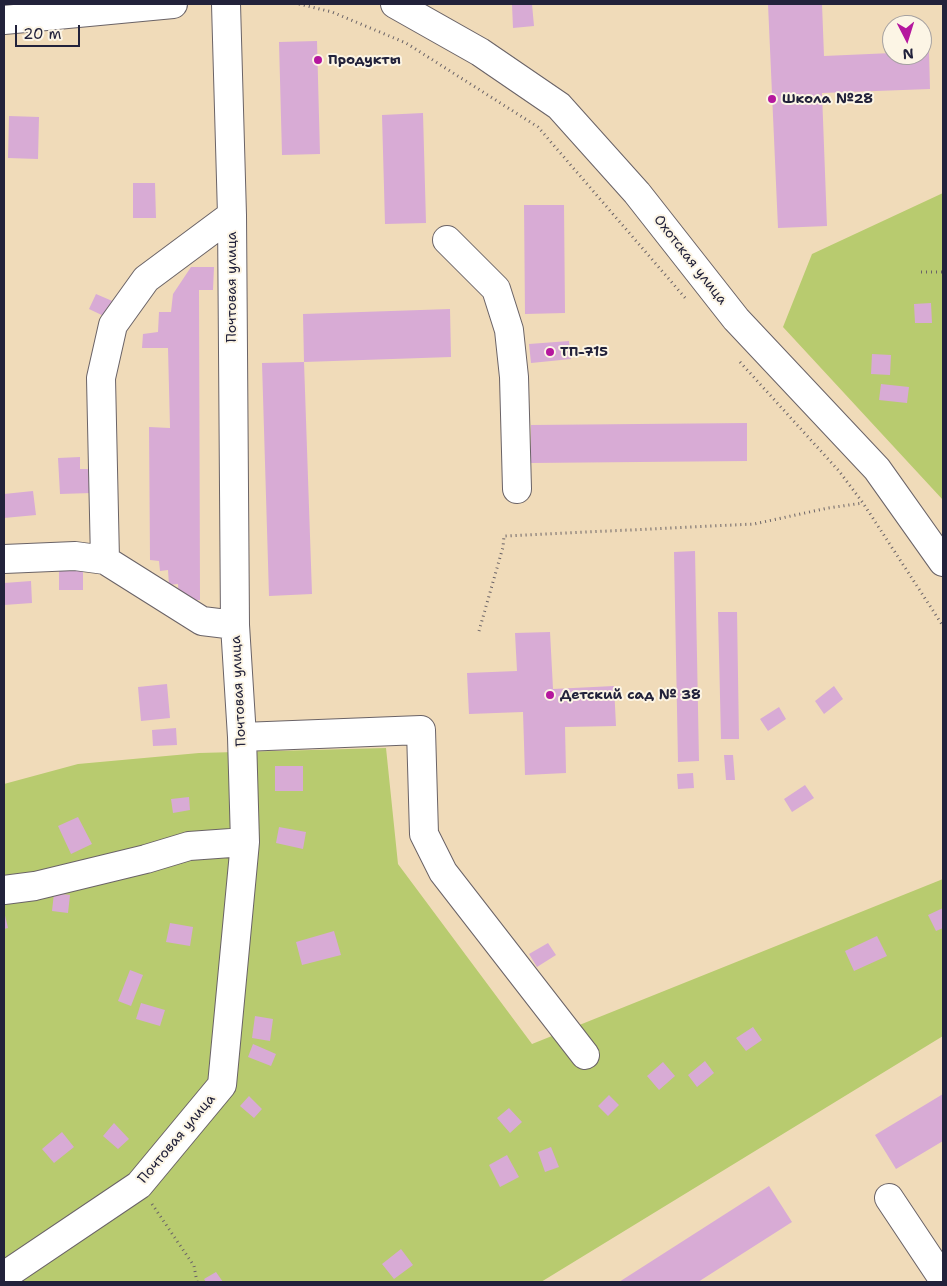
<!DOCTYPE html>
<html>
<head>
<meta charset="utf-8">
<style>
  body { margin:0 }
  #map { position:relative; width:947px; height:1286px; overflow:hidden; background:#f0dbb9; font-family:"Shantell Sans",sans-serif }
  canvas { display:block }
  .frame { position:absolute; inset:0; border:5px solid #22223b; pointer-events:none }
  .north { position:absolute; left:882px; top:15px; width:50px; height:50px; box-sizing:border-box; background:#fcf5e5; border:1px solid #a5a1a1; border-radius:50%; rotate:175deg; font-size:14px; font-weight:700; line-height:20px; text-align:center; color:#22223b }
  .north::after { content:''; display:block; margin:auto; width:18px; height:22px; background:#b5179e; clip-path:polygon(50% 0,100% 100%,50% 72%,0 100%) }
  .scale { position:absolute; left:15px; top:25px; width:65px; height:22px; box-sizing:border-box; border:2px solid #22223b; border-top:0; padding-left:6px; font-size:15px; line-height:18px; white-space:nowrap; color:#22223b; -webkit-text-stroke:4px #fcf5e5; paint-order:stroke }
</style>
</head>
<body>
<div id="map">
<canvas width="947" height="1286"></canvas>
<div class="frame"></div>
<div class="north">N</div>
<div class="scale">20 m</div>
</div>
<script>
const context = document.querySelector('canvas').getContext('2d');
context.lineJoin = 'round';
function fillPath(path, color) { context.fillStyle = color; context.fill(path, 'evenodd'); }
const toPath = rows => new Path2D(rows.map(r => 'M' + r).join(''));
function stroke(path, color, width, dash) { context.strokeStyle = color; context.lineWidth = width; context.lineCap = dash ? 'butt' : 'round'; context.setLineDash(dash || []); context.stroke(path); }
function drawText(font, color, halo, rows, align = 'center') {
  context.font = font + ' "Shantell Sans",sans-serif'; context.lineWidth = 4; context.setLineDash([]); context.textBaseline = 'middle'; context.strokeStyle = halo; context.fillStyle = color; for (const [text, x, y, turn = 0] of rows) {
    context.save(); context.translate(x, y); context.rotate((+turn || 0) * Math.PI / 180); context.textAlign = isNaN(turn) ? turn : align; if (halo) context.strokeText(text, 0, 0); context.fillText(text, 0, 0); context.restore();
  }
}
const green = toPath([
  [943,193,943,500,783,327,812,254],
  [386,748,398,864,532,1044,943,879,943,1036,541,1282,4,1282,4,784,78,764,199,753]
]);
const building = toPath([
  [512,4,532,4,534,26,513,28],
  [768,4,822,4,824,56,892,53,892,55,922,55,922,51,929,51,930,89,822,93,827,226,778,228],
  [317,41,320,154,282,155,279,42],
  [423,113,426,223,385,224,382,115],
  [9,116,39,117,38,159,8,158],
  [133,183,155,183,156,218,133,218],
  [524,205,564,205,565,313,525,314],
  [191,267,214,267,213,290,199,290,200,600,179,601,178,584,169,585,168,570,160,571,159,561,150,560,149,427,170,428,168,348,142,348,143,334,158,332,159,312,171,312,173,294],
  [96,294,117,303,110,319,89,309],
  [931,303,932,323,915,323,914,304],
  [450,309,451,357,304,362,303,314],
  [569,341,571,359,531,363,529,344],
  [872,354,891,355,890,375,871,374],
  [304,362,312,594,269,596,262,363],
  [881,384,909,387,907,403,879,400],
  [747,423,747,461,531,463,531,425],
  [80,457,80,469,90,469,91,493,60,494,58,458],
  [33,491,36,515,4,518,4,494],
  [695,551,699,761,678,762,674,552],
  [59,570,83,570,83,590,59,590],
  [31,581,32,603,4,605,4,583],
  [718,612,737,612,739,739,721,739],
  [550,632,553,689,614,686,616,726,565,727,566,773,525,775,523,712,469,714,467,673,517,671,515,633],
  [167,684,170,718,141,721,138,687],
  [834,686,843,699,824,714,815,701],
  [779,707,786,719,768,731,760,719],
  [176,728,177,745,153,746,152,730],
  [724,755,733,755,735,780,726,780],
  [275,766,303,766,303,791,275,791],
  [693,773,694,788,678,789,677,774],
  [805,785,814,798,792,812,784,799],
  [189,797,190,810,173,813,171,799],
  [78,817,92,844,71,854,58,826],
  [279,827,306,832,303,849,276,843],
  [54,893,70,895,68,913,52,911],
  [943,908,943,928,936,931,928,915],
  [4,911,8,928,4,929],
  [170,923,193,927,190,946,166,942],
  [334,931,341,955,302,965,296,942],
  [877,936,887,956,854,971,845,951],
  [548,943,556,955,537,967,529,954],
  [130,970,143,975,131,1006,118,1001],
  [141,1003,165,1010,160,1026,136,1019],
  [255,1016,273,1019,270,1041,252,1038],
  [753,1027,762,1040,746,1051,736,1038],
  [253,1044,276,1054,271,1066,248,1057],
  [705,1061,714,1073,697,1087,688,1075],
  [663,1062,675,1076,659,1090,647,1076],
  [943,1094,943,1141,896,1169,875,1135],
  [609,1095,619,1105,608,1116,598,1106],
  [249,1096,262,1109,254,1118,240,1106],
  [509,1108,522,1122,510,1133,497,1118],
  [114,1123,129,1139,118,1149,103,1136],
  [62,1132,74,1147,54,1163,42,1149],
  [551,1147,559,1167,545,1172,538,1152],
  [507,1155,519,1177,500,1187,489,1165],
  [769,1186,792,1222,698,1282,619,1282],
  [401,1249,413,1265,394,1279,382,1264],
  [216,1272,223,1282,206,1282,204,1279]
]);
const path = toPath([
  [299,4,332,12,406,43,538,127,687,300],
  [921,272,943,272],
  [740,362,839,471,863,503,943,626],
  [479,631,503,547,504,536,754,524,828,508,863,503],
  [152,1204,194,1266,197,1282]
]);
const minor = toPath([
  [395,4,480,52,559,106,637,193,736,319,877,469,943,562],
  [4,20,173,4],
  [447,240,496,289,509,330,514,377,517,489],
  [4,559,75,556,105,560,202,621,235,625],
  [105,560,101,378,113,325,146,279,232,215],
  [242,737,421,730,424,834,443,872,585,1055],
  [4,890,35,886,146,859,189,846,245,842],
  [889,1198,943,1279],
  [4,1276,139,1185,222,1085,245,842,242,737,235,625,232,215,226,4]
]);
const markers = [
  [318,60,5,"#b5179e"],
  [772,99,5,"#b5179e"],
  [550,352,5,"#b5179e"],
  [550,695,5,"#b5179e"]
];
const poiNames = [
  ["Продукты",328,60],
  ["Школа №28",782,99],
  ["ТП-715",560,352],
  ["Детский сад № 38",560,695]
];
const streetNames = [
  ["Охотская улица",690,260,52],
  ["Почтовая улица",232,287,-90],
  ["Почтовая улица",239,691,-93],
  ["Почтовая улица",177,1139,-50]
];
fillPath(green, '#b8cb6f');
fillPath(building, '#d8abd5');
stroke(minor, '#6a6367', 30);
stroke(path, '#6a6367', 3, [1, 4]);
stroke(minor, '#fff', 28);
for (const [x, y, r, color] of markers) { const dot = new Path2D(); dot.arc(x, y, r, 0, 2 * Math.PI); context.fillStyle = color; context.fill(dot); stroke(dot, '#fcf5e5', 2); }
drawText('bold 14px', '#22223b', '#fcf5e5', poiNames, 'left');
drawText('14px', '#22223b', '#fcf5e5', streetNames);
</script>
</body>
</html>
